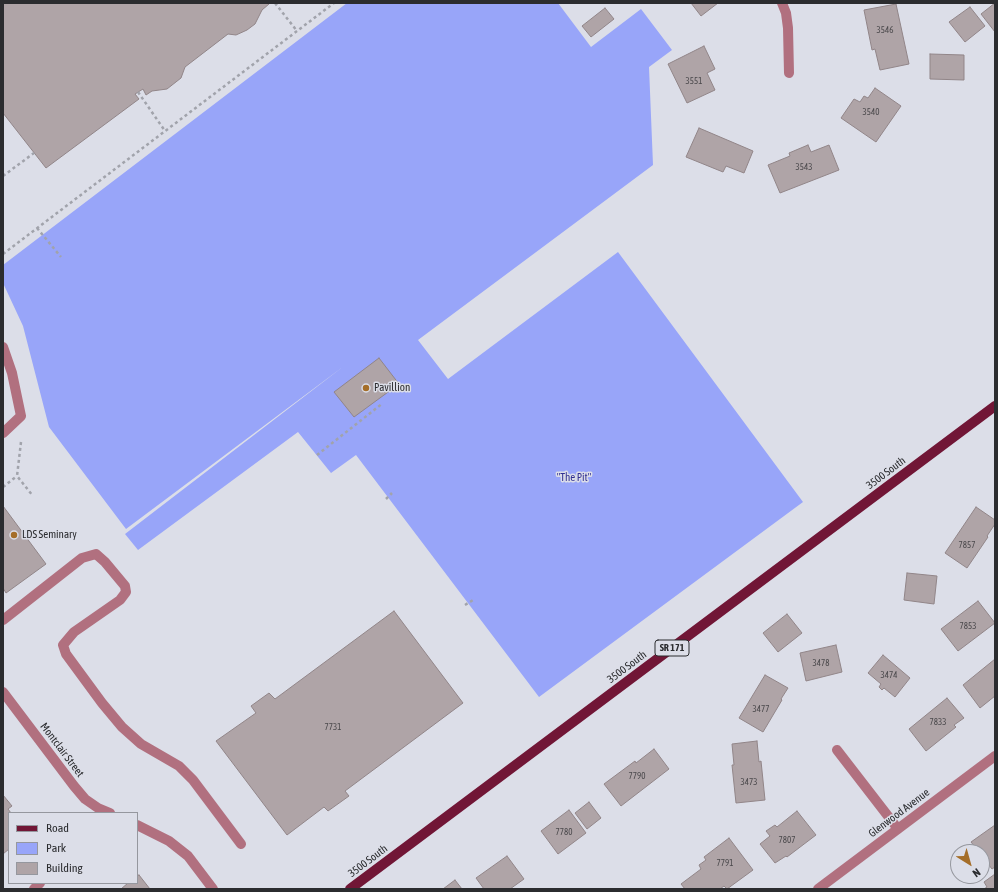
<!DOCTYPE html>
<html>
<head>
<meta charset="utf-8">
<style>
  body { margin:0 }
  #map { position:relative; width:998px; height:892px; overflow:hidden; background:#dcdee8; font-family:"Asap Condensed",sans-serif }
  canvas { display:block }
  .frame { position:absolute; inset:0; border:4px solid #2b2c2f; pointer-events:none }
  .legend { position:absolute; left:8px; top:812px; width:130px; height:72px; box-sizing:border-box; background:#dcdee8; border:1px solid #95979e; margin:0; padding:5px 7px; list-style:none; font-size:12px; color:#2b2c2f }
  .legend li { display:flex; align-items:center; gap:8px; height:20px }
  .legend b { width:20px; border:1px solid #95979e }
  .north { position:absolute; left:950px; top:844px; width:40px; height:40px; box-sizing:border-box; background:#dcdee8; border:1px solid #95979e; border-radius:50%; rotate:143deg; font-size:11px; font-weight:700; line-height:16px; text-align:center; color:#2b2c2f }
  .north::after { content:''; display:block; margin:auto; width:14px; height:18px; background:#a56e29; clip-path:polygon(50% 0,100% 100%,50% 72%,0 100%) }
</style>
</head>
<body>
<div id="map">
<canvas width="998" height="892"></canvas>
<div class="frame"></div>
<ul class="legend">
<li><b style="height:5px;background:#711636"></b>Road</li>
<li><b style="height:11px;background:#98a5f9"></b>Park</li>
<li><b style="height:11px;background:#afa4a7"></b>Building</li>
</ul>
<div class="north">N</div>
</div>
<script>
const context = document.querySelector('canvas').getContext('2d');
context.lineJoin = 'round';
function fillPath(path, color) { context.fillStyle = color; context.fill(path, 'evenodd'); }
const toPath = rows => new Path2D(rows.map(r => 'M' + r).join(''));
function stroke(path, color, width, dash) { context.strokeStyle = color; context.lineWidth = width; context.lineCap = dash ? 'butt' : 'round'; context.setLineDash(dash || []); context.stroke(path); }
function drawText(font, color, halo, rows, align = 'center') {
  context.font = font + ' "Asap Condensed",sans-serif'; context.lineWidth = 3; context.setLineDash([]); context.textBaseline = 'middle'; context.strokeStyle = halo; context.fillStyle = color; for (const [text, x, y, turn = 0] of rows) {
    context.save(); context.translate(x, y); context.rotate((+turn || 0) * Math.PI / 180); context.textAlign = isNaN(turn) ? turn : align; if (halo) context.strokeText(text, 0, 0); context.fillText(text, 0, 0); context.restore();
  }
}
const green = toPath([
  [347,3,558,3,591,47,641,9,672,50,649,67,653,165,418,340,448,379,618,252,803,502,539,697,356,455,331,473,298,432,138,550,125,534,344,366,126,529,49,427,23,326,3,283,3,265]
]);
const building = toPath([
  [3,3,268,3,269,4,262,10,255,24,247,30,236,35,228,34,185,67,181,78,167,89,152,91,146,95,143,89,135,94,139,99,46,168,3,113,3,3],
  [691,3,718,3,701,16,691,3],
  [995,3,995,32,981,14,995,3],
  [896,4,909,64,880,70,875,49,872,50,864,10,896,4],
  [970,7,985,26,965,42,949,22,970,7],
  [605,8,614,19,591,37,582,26,605,8],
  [704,46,715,69,707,73,715,90,687,103,668,64,704,46],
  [930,54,964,55,964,80,930,79,930,54],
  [875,88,901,106,876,142,841,118,854,99,860,102,864,96,868,98,875,88],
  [699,128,753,151,744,173,726,166,723,172,686,157,699,128],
  [808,145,811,152,829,145,839,170,780,193,768,165,790,156,789,153,808,145],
  [379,358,399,384,354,417,334,392,379,358],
  [3,506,46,564,6,593,3,588,3,506],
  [976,507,995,520,995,524,987,536,988,537,967,568,945,553,976,507],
  [907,573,937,576,934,604,904,600,907,573],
  [978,601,995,623,958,651,941,629,978,601],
  [394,611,463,703,345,791,349,796,328,811,324,807,287,835,216,741,256,713,251,706,269,693,275,699,394,611],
  [787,614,802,633,778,652,763,633,787,614],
  [836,645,842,672,806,681,800,653,836,645],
  [883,655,910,678,895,697,884,688,882,690,879,687,881,684,868,673,883,655],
  [995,659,995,696,980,708,963,685,995,659],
  [765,675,788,688,781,699,782,700,763,732,739,718,765,675],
  [947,698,964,718,954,725,956,727,926,751,909,729,947,698],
  [757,741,759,762,761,761,765,800,736,803,732,765,734,765,732,744,757,741],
  [654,749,669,769,621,806,604,784,635,761,636,763,654,749],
  [3,795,12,806,8,809,11,813,9,813,9,849,3,854,3,795],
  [589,802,601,818,587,829,575,813,589,802],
  [569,810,586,833,558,854,541,831,569,810],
  [797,811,816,835,787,857,786,856,775,863,760,844,770,836,766,831,775,825,777,827,797,811],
  [995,825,995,867,992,869,982,856,982,852,979,852,971,842,995,825],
  [729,838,753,870,727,889,724,886,720,889,685,889,681,884,701,869,699,865,706,860,704,857,729,838],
  [507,856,524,879,510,889,484,889,476,878,507,856],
  [995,874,995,889,984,889,987,887,984,882,995,874],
  [139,875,150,889,121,889,128,883,137,883,137,876,139,875],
  [455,880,462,889,443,889,455,880]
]);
const path = toPath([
  [275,3,297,31],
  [138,92,165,131],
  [3,176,34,153],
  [37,228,61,257],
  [3,254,334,3],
  [21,442,17,476,33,496],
  [317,455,383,403],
  [3,487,17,476],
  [386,499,392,493],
  [465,605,473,600]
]);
const minor = toPath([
  [782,3,786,13,788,28,789,73],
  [3,347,12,373,21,416,3,433],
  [3,620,82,558,96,554,105,562,125,586,126,592,120,600,74,632,63,645,66,654,102,703,122,727,141,744,179,766,193,780,241,844],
  [3,692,74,786,85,799,98,808,110,813],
  [837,750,898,829],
  [137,825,169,841,188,856,213,889],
  [34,889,40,883],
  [818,889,995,756]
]);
const major = toPath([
  [350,889,995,406]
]);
const markers = [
  [366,388,4,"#a56e29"],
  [14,535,4,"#a56e29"]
];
const numberNames = [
  ["3546",885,30],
  ["3551",694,81],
  ["3540",871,112],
  ["3543",804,167],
  ["7857",967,545],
  ["7853",968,626],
  ["3478",821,663],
  ["3474",889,675],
  ["3477",761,709],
  ["7833",938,722],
  ["7731",333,727],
  ["7790",637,776],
  ["3473",749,782],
  ["7780",564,832],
  ["7807",787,840],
  ["7791",725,863]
];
const shields = [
  [672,648,34]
];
const shieldNames = [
  ["SR 171",672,648]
];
const poiNames = [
  ["Pavillion",374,388],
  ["LDS Seminary",22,535]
];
const streetNames = [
  ["3500 South",886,473,-37],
  ["3500 South",627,667,-37],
  ["Montclair Street",62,750,53],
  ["Glenwood Avenue",899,813,-37],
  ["3500 South",368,861,-37]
];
const parkNames = [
  ["\"The Pit\"",574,478]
];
fillPath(green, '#98a5f9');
fillPath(building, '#afa4a7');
stroke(building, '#918588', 1);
stroke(path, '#a1a3ab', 2.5, [3, 3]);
stroke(minor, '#b1707f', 10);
stroke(major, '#711636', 10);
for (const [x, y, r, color] of markers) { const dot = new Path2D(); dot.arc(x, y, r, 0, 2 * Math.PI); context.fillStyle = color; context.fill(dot); stroke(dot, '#dcdee8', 1.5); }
drawText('9px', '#4c4a4d', null, numberNames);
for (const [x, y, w] of shields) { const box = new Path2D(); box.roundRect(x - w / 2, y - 8, w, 16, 3); context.fillStyle = '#dcdee8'; context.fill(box); stroke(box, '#2b2c2f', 1); }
drawText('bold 10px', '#2b2c2f', null, shieldNames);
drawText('11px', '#2b2c2f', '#dcdee8', poiNames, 'left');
drawText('11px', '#2b2c2f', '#dcdee8', streetNames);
drawText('11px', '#313092', '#dcdee8', parkNames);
</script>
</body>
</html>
